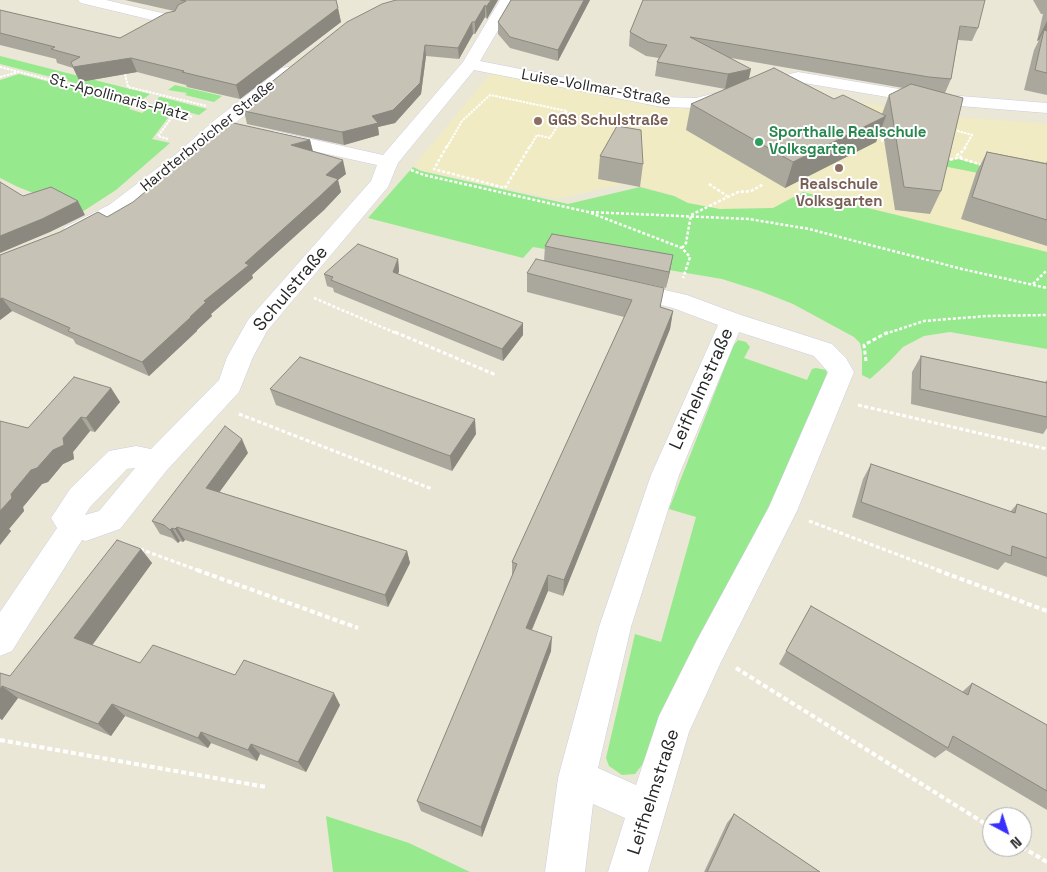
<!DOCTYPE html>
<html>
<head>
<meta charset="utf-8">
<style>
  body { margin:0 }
  #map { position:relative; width:1047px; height:872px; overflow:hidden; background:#ebe7d6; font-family:"Space Grotesk",sans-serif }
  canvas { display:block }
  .north { position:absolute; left:982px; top:807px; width:50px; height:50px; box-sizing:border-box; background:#fff; border:1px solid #a9a9a9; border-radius:50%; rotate:140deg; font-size:14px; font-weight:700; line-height:20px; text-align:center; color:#272727 }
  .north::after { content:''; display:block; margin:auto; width:18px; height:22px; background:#382fff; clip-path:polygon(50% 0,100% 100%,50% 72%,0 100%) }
</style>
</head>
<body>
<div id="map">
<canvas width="1047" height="872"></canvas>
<div class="north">N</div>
</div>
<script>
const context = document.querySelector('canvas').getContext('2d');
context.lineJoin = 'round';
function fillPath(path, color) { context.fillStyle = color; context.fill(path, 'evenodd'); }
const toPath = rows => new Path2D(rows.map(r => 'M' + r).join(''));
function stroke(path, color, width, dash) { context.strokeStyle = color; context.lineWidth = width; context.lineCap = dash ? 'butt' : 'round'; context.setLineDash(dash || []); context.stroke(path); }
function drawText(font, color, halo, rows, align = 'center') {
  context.font = font + ' "Space Grotesk",sans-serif'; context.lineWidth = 4; context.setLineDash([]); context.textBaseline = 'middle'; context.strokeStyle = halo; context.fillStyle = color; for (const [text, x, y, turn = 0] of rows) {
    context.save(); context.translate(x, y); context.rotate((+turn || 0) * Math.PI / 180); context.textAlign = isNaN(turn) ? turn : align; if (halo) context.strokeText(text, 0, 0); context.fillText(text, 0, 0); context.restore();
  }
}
const education = toPath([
  [492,72,685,109,699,109,799,93,954,117,1047,124,1047,252,803,192,774,208,720,209,688,203,675,196,640,186,622,184,557,199,421,170,414,166]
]);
const green = toPath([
  [0,56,150,94,142,100,0,64],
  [19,74,135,104,129,109,142,113,149,108,171,114,152,139,170,143,116,190,82,212,18,187,0,178,0,80],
  [175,85,222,96,214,102,185,95,187,93,168,90],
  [159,97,161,97,207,109,199,115,154,103],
  [958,159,1044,183,1043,186,928,163],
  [413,167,421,171,568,204,640,187,674,196,688,203,720,209,773,208,803,192,1047,252,1047,349,950,332,924,336,903,347,889,362,870,379,862,375,862,352,860,343,854,337,793,304,760,291,722,279,533,247,523,258,368,218],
  [738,340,746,342,750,347,744,358,807,380,812,369,816,368,826,370,828,377,769,506,664,712,642,765,635,774,622,775,609,766,606,758,635,634,661,642,696,517,669,509,733,346],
  [326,816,409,843,470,872,333,872]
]);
const pathFar3 = toPath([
  [0,67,193,117],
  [125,74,128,87,207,106],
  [0,77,18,72],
  [168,139,158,136,176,112],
  [447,147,462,121,490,95,567,111,550,138,537,135,530,147],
  [896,147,881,140,924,117,926,113,937,115,937,125,972,135,965,147]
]);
const pathFar2 = toPath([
  [447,146,434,169,505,188,530,146],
  [893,146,919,158,945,161,961,157,957,155,963,151,966,146],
  [960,158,985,166],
  [411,170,424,175,588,212,749,219,809,229,962,269,1047,288],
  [709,184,727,196],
  [591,213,682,248,690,257,683,278],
  [682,248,686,243,691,215,738,192,751,191,764,184],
  [1033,284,1047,270],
  [314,298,398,334],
  [885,334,924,321,987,316,1047,315]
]);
const pathFar1 = toPath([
  [395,332,496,375],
  [866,361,864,345,888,332],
  [858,405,1047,449],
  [239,414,432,489],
  [809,521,941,571],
  [140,549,200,571]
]);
const path = toPath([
  [197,570,358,628],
  [937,570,1047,611],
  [736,668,992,828],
  [0,740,266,787],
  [1022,847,1047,862]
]);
const minor = toPath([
  [78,0,106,0,179,17,181,20,179,23,173,25,81,3,78,0],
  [500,0,516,0,480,61,662,97,696,98,798,72,923,93,1047,103,1047,113,923,103,798,82,697,108,662,107,474,70,398,163,388,187,267,331,253,357,239,392,167,470,120,529,86,541,82,540,12,651,0,656,0,612,57,528,51,518,70,489,109,451,136,446,151,449,219,380,227,357,248,320,371,181,377,165,268,141,265,137,268,133,275,131,383,155,463,62,500,0],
  [135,468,99,511,85,515,90,507,127,469,135,468],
  [288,67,294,68,297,72,294,76,230,127,190,162,123,213,81,237,73,239,65,237,62,232,65,227,109,205,176,154,216,119,282,68,288,67],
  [625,281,687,295,741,315,832,344,846,358,854,372,797,511,721,662,689,732,648,872,608,872,625,818,593,804,585,872,545,872,558,778,599,627,651,475,718,325,673,308,617,294,613,289,617,284,625,281],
  [739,332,814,356,828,372,769,507,697,640,659,716,636,785,598,768,631,627,679,475,739,332]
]);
const wall = toPath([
  [125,0,336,0,341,22,240,99,187,87,186,85,137,72,80,82,73,68,57,63,56,59,0,45,0,10,120,38,174,11],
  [498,0,487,19,485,17,475,34,473,34,459,59,426,56,421,94,395,123,378,127,379,135,344,145,247,124,244,111,260,97,259,92],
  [511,0,590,0,558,61,510,48,498,34,498,22],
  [643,0,978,28,972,41,958,40,951,79,945,93,941,191,930,214,895,210,882,127,876,142,785,188,686,130,691,104,728,88,725,89,655,76,657,62,659,58,646,56,629,46,630,32],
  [731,58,903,88,889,95,882,114,834,99,749,79],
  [1033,0,1047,0,1047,95,1024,90,1034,50,1039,40,1037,41,1043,14,1041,14],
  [310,140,313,151,346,174,338,180,341,192,324,210,252,275,253,278,211,314,212,316,197,330,197,331,149,376,76,344,73,339,12,311,0,320,0,255,107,217],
  [987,152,1046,163,1047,161,1047,246,961,219,976,173],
  [600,156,643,164,640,187,598,179],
  [545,246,670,271,666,288,625,279,661,307,673,311,670,329,563,596,548,591,532,630,551,651,482,837,421,811,417,801,512,577,512,562,624,317,527,292,527,273,544,261],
  [398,259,399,271,398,274,523,335,503,361,334,292,333,288,327,286,324,274],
  [921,356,1045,382,1047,380,1047,428,1043,434,911,404,912,372],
  [111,388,120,402,95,432,90,431,73,452,74,459,63,464,48,482,42,484,23,507,24,511,9,529,11,531,0,545,28,428],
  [270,389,476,434,452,471,276,405],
  [248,453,219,492,407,551,410,563,388,607,185,540,183,542,180,541,178,543,172,538,160,534,152,521],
  [871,464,1010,512,1017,504,1047,514,1047,577,1005,562,998,570,852,517,863,479],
  [141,549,152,563,92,645,140,663,235,675,340,705,306,772,260,754,257,761,211,743,208,748,125,716,111,736,18,698,2,720,0,719,0,673,10,676],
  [811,606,962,692,972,683,1047,725,1047,810,946,750,935,758,779,664],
  [734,814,820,872,704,872,727,823]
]);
const shadedWall = toPath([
  [491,0,498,0,487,19,486,7],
  [584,0,590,0,558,61,558,50],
  [485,5,485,17,475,34,475,22],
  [338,8,341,22,240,99,236,85],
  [1047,21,1047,30,1042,39,1044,30,1039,40,1037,41],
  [472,22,473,34,459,59,458,48],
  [425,45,426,56,421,94,395,123,378,127,379,135,344,145,342,132,372,116],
  [131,58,137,72,80,82,73,67],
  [751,69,748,83,725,89,728,74],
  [886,116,876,142,785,188,793,162],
  [310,140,313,153,291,145],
  [343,160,346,174,338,180,341,192,324,210,252,275,253,278,211,314,212,316,197,330,197,331,149,376,142,362,190,317,204,301,245,263,326,175],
  [78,201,85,215,50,232,0,253,0,236],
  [673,255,670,271,666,288,669,272],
  [398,259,399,271,395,284,393,272],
  [2,298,12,311,0,320,0,299],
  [673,311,670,329,563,596,564,580],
  [523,323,523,335,503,361,502,349],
  [111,388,120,402,95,432,86,418],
  [81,417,90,431,73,452,74,459,63,464,48,482,42,484,23,507,24,511,9,529,11,531,0,545,0,511,11,494,31,470,63,438],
  [475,419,476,434,452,471,450,456],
  [242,439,248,453,213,501,206,488],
  [177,527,185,540,183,542,175,529],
  [172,528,180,541,178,543,170,530],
  [141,549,152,563,88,651,74,638],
  [407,551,410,563,388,607,385,595],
  [548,575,548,591,526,643,526,628],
  [552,637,551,651,482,837,481,827],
  [2,686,18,698,2,720,0,718,0,689],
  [334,693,340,705,306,772,298,762],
  [112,704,125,716,111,736,98,724],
  [201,732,211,743,208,748,198,738],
  [251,744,260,754,257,761,248,750]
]);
const building = toPath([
  [181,0,336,0,338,8,236,85,182,72,184,71,131,58,73,67,71,62,80,57,51,49,55,47,0,33,0,10,120,38,166,13,175,11,178,5,186,1,181,0],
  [396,0,491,0,486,7,485,5,475,22,472,22,458,48,425,45,420,83,393,110,372,116,378,123,342,132,244,111,265,93,259,92,347,22,382,4,396,0],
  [511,0,584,0,558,50,510,37,498,22,511,0],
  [643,0,985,0,978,28,960,26,951,79,929,77,690,37,751,69,728,74,657,62,667,45,648,42,630,32,643,0],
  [1044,30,1047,31,1047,73,1035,70,1044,30],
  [774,68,834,99,843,95,886,116,793,162,691,104,774,68],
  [911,84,963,98,941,191,904,187,889,95,911,84],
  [229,122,310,140,291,145,343,160,326,175,338,179,320,196,245,263,249,265,204,301,206,302,190,317,191,317,142,362,68,331,70,328,2,298,0,299,0,255,60,232,98,212,107,217,133,202,229,122],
  [617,126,641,130,643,164,600,156,617,126],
  [987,152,1047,164,1047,220,972,197,987,152],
  [0,182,23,196,51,187,78,201,42,219,0,236,0,182],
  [552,234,673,255,669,272,545,246,552,234],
  [358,244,398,259,393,272,523,323,502,349,331,280,333,277,324,274,358,244],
  [536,259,664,288,660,307,673,311,564,580,548,575,526,628,552,637,481,827,417,801,517,564,512,562,632,300,527,273,536,259],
  [921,356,1047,383,1047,417,920,389,921,356],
  [300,357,475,419,450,456,270,389,300,357],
  [74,377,111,388,86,418,81,417,63,438,64,445,53,450,37,468,31,470,11,494,12,498,0,511,0,421,28,428,74,377],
  [225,426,242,439,206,488,407,551,385,595,177,527,175,529,172,528,170,530,164,525,152,521,225,426],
  [871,464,1015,513,1017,504,1047,514,1047,558,1012,546,1011,556,861,502,871,464],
  [117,540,141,549,74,638,140,663,153,645,235,675,244,660,334,693,298,762,251,744,248,750,201,732,198,738,112,704,98,724,2,686,0,689,0,673,10,676,117,540],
  [811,606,968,695,972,683,1047,725,1047,791,953,736,948,748,786,651,811,606],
  [734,814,820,872,707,872,734,814]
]);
const markers = [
  [538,121,5,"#8d6e63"],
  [759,142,5,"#2e9e5b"],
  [839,168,5,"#8d6e63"]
];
const farStreetnames = [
  ["Luise-Vollmar-Straße",596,88,10],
  ["St.-Apollinaris-Platz",119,98,15],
  ["Hardterbroicher Straße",208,136,-39]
];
const farEducationnames = [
  ["GGS Schulstraße",548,121],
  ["Realschule",839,185,"center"],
  ["Volksgarten",839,202,"center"]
];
const farLeisurenames = [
  ["Sporthalle Realschule",769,133],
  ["Volksgarten",769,150]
];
const streetNames = [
  ["Schulstraße",291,289,-50],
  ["Leifhelmstraße",702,389,-66],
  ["Leifhelmstraße",654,792,-72]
];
fillPath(education, '#f0ebc3');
fillPath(green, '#96e98c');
stroke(minor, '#cccbe2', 1);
stroke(pathFar3, '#fff', 2, [2.5, 1]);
stroke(pathFar2, '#fff', 2.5, [3, 2]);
stroke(pathFar1, '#fff', 3, [4, 2.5]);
stroke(path, '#fff', 4, [5, 3]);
fillPath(minor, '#fff');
fillPath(wall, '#aaa89d');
fillPath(shadedWall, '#8b887f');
fillPath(building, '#c6c3b6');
stroke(building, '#8b887f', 1);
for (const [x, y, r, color] of markers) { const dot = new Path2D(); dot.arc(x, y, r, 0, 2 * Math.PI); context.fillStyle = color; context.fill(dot); stroke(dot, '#fff', 2); }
drawText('15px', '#272727', '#fff', farStreetnames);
drawText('bold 15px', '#785e54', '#fff', farEducationnames, 'left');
drawText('bold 15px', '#27864d', '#fff', farLeisurenames, 'left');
drawText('18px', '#272727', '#fff', streetNames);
</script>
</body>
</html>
